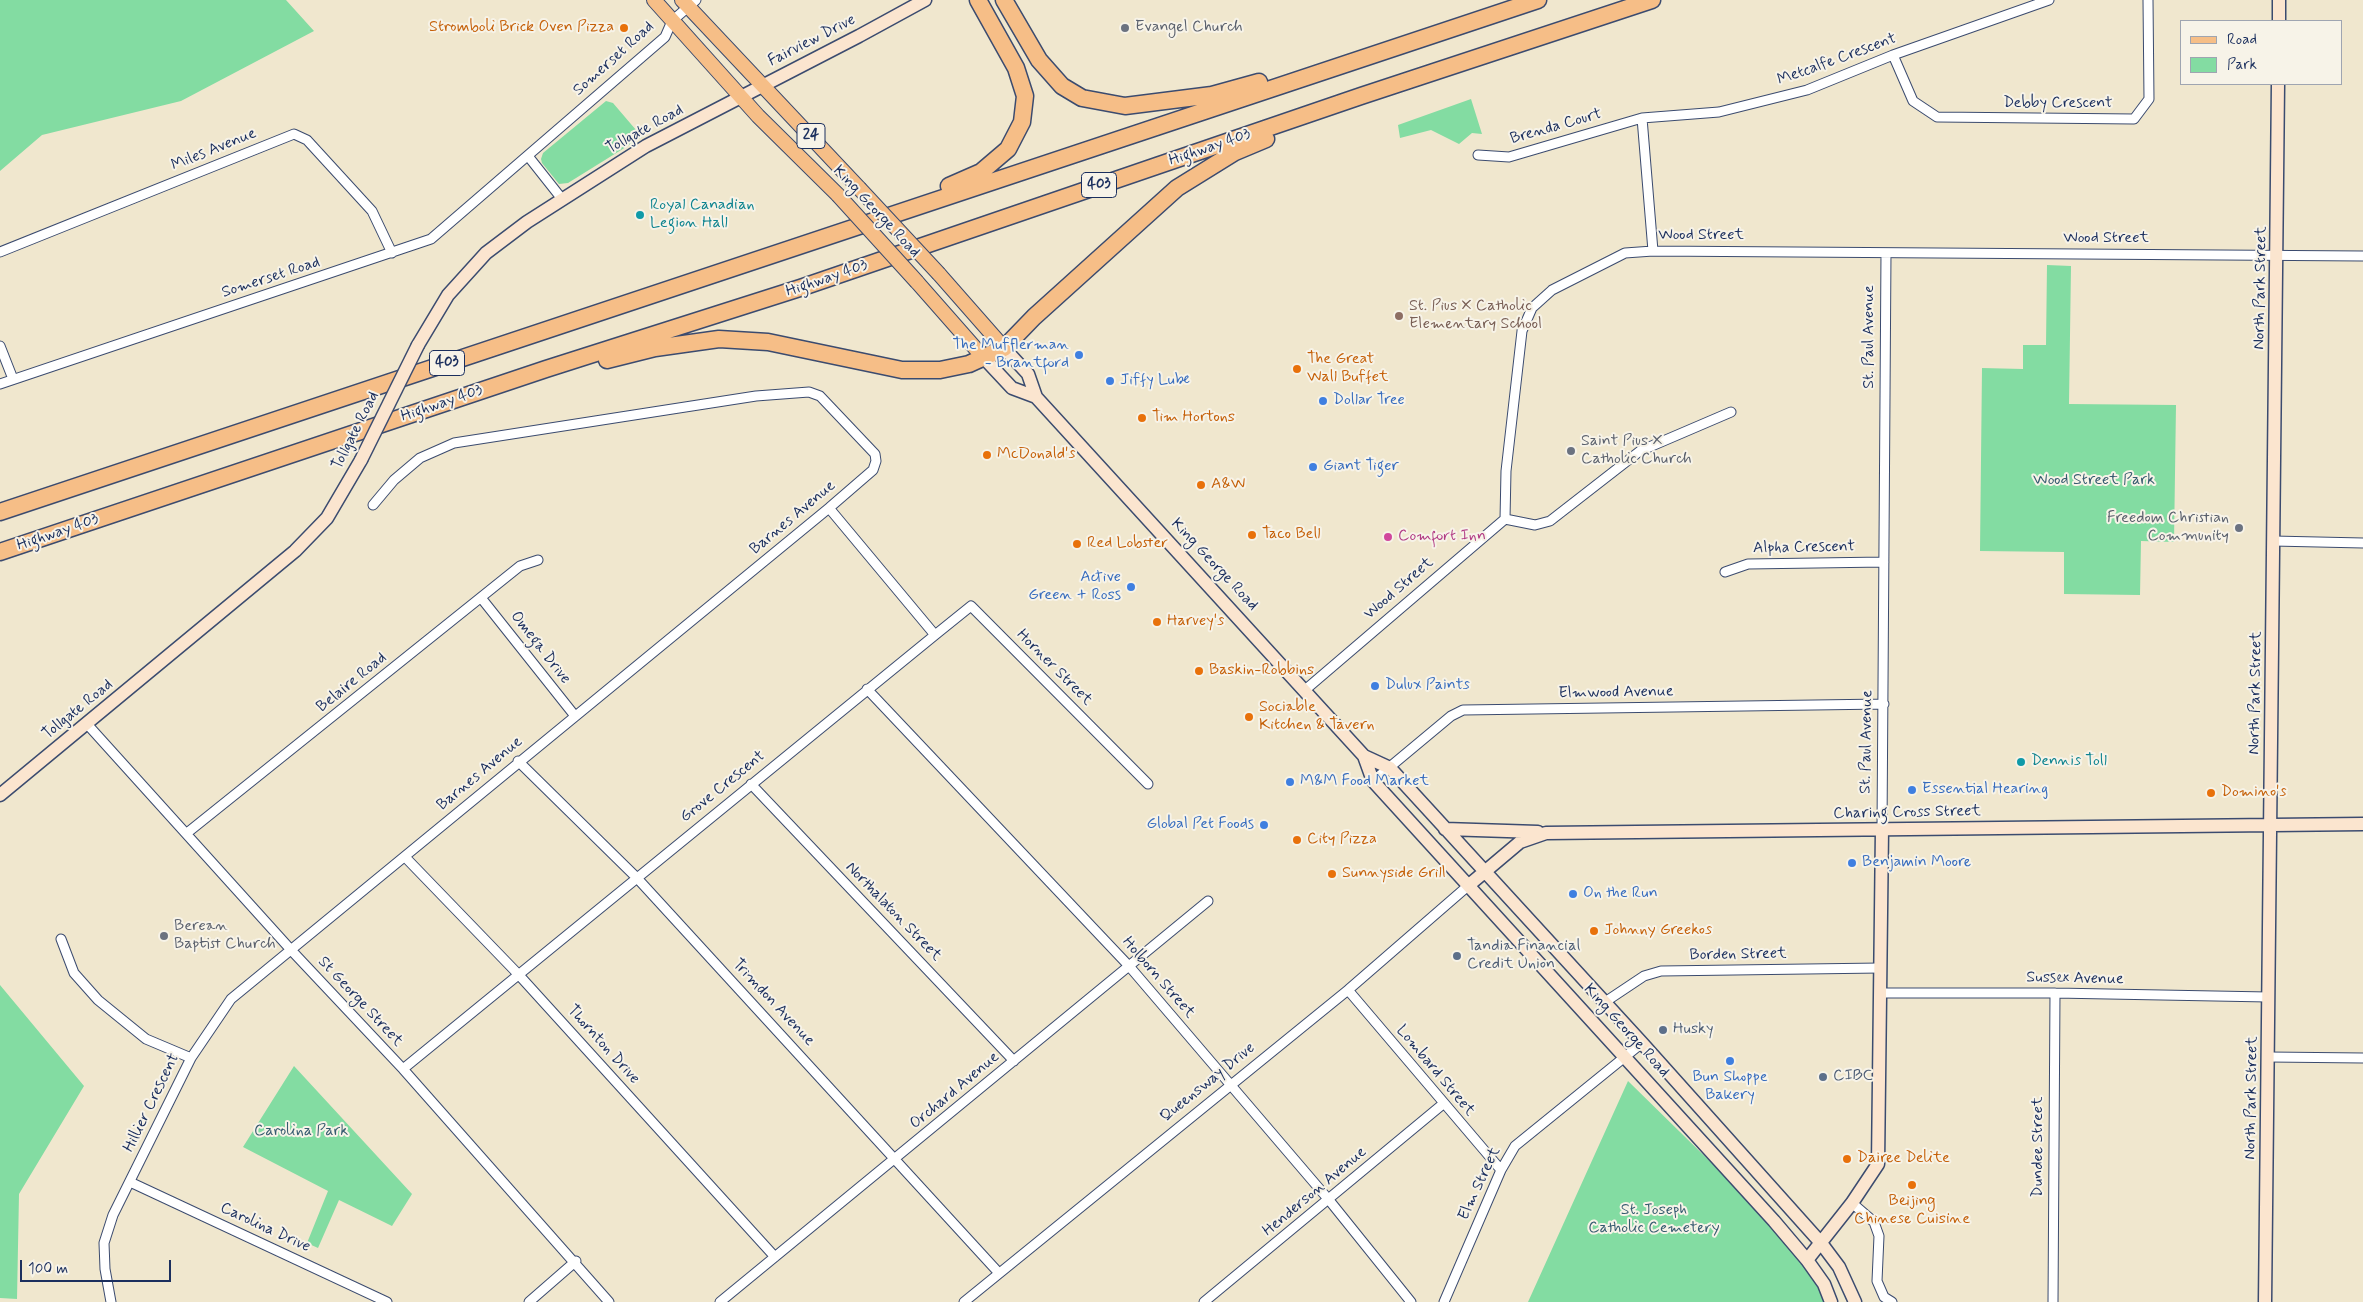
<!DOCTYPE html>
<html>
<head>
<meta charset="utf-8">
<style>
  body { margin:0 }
  #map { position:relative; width:2363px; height:1302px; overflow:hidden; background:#f0e7ce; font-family:Mynerve,sans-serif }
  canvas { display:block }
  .legend { position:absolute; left:2180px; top:20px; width:162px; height:65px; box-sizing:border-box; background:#f7f3e8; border:1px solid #9fa5b1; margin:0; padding:6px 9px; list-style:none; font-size:15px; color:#1b2f5e }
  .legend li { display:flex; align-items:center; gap:10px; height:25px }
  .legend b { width:25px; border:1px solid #9fa5b1 }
  .scale { position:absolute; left:20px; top:1260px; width:151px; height:22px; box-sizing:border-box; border:2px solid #1b2f5e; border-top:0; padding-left:6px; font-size:15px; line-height:18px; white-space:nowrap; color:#1b2f5e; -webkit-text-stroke:4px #f7f3e8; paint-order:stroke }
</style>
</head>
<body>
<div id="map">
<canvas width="2363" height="1302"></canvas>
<ul class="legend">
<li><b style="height:6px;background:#f6be87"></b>Road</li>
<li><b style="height:14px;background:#83dca2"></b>Park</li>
</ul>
<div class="scale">100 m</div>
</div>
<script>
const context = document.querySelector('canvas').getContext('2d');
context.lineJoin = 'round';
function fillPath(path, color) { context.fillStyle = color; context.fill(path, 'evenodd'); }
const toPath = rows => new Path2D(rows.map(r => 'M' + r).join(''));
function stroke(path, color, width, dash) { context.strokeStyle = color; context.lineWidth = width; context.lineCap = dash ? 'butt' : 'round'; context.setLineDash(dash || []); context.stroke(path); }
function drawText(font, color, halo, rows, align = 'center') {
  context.font = font + ' Mynerve,sans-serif'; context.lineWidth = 4; context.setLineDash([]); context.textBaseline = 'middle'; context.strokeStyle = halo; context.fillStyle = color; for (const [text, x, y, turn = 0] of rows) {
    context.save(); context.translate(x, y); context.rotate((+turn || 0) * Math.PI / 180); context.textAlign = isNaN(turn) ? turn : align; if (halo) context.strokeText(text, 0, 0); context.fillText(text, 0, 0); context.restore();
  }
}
const green = toPath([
  [0,0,286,0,314,31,181,101,42,135,0,171],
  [1471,99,1482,134,1472,133,1459,144,1431,130,1400,138,1398,125],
  [606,101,613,103,642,137,568,183,559,184,542,163,541,159,543,153],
  [2047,265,2071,266,2069,404,2176,405,2174,542,2141,541,2140,595,2064,594,2064,552,1980,551,1982,368,2023,369,2023,345,2046,345],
  [0,985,84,1086,19,1194,17,1299,0,1298],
  [294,1066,412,1194,392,1226,339,1200,318,1248,307,1243,328,1191,243,1147],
  [1628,1081,1783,1233,1828,1302,1528,1302]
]);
const street = toPath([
  [1893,55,1913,101,1937,117,2134,119,2149,99,2148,0],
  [1642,118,1653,251],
  [1478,155,1509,157,1642,118,1719,112,1807,90,1893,55,2049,0],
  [528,156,562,199],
  [0,252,294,134,307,140,372,211,392,253],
  [0,346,13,379],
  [0,384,431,239,665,37,672,21,696,0],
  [1505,519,1535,525,1550,521,1640,451,1731,412],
  [2273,541,2363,543],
  [1725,572,1748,564,1884,562],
  [482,599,575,716],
  [935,635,971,606,1148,784],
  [867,689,1129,966,1329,1200,1411,1302],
  [1305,690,1505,519,1506,471,1522,331,1532,308,1552,290,1625,253,1653,251,2363,256],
  [87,724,292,951,403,1069,609,1302],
  [518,761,637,878,998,1272],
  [1373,781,1451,716,1463,710,1884,704],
  [751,784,1014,1061],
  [1882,829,1886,253],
  [187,833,520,566,538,560],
  [405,857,518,974,775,1257],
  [61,939,74,973,98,1000,146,1039,191,1058],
  [1348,990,1501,1170],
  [1881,993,2055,993,2268,997],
  [1605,1002,1644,976,1661,971,1880,968],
  [2269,1057,2363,1058],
  [403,1069,935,635,829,508],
  [130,1182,387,1302],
  [1852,1203,1874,1222,1879,1236,1877,1281,1884,1297,1892,1302],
  [111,1302,105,1269,104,1243,113,1215,191,1058,231,999,829,508,873,470,876,461,875,454,820,396,809,392,756,396,454,443,420,458,394,480,373,505],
  [529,1302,576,1261],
  [720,1302,1208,901],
  [964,1302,1348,990,1469,885],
  [1204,1302,1443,1104],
  [1444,1302,1501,1170,1515,1146,1642,1043],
  [2053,1302,2055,993]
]);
const secondary = toPath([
  [2279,21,2279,0],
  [418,345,448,295,486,253,527,222,646,146,859,36,925,0],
  [1004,348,1028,374,1036,397,1364,756,1373,781,1774,1221,1807,1260,1824,1284,1831,1302],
  [983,357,1012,388,1036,397],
  [1364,756,1390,768,1642,1043,1821,1243,1839,1267,1855,1302],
  [0,795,295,551,327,518,361,460],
  [1445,829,1538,832],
  [1469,885,1520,842,1546,833,2363,824],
  [1807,1260,1852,1203,1878,1164,1882,829],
  [2265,1302,2278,84]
]);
const primary = toPath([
  [654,0,758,116,838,195],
  [682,0,859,188],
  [939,274,1004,348],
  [917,282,983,357]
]);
const highway = toPath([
  [1004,0,1039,60,1062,86,1082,98,1125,106,1212,95,1259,82],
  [949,186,981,172,1008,149,1022,122,1025,96,1016,68,978,0],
  [607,360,655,348,719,339,768,342,902,370,940,370,969,364,1004,348,1034,317,1177,188,1235,152,1266,139],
  [0,512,1538,0],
  [0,552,546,369,800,288,1361,96,1652,0]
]);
const secondaryBridge = toPath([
  [361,460,418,345]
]);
const primaryBridge = toPath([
  [859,188,939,274],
  [838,195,917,282]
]);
const markers = [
  [624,28,5,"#e8710a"],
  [1125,28,5,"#6b7280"],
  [640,215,5,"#0f9aa8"],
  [1399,316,5,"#8d6e63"],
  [1079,355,5,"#3f7fe0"],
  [1297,369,5,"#e8710a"],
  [1110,381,5,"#3f7fe0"],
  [1323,401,5,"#3f7fe0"],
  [1142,418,5,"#e8710a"],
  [1571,451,5,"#6b7280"],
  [987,455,5,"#e8710a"],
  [1313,467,5,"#3f7fe0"],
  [1201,485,5,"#e8710a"],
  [2239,528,5,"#6b7280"],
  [1252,535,5,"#e8710a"],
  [1388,537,5,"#d1479c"],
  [1077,544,5,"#e8710a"],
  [1131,587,5,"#3f7fe0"],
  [1157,622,5,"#e8710a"],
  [1199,671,5,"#e8710a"],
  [1375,686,5,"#3f7fe0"],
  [1249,717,5,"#e8710a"],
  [2021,762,5,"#0f9aa8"],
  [1290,782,5,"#3f7fe0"],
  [1912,790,5,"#3f7fe0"],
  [2211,793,5,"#e8710a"],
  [1264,825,5,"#3f7fe0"],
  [1297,840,5,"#e8710a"],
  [1852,863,5,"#3f7fe0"],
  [1332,874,5,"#e8710a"],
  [1573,894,5,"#3f7fe0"],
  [1594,931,5,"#e8710a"],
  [164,936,5,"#6b7280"],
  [1457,956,5,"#5c6f8a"],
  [1663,1030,5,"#5c6f8a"],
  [1730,1061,5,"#3f7fe0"],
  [1823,1077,5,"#5c6f8a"],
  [1847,1159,5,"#e8710a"],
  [1912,1185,5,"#e8710a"]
];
const shields = [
  [811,136,28],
  [1099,185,35],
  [447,363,35]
];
const shieldNames = [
  ["24",811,136],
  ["403",1099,185],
  ["403",447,363]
];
const foodNames = [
  ["Stromboli Brick Oven Pizza",614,28,"right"],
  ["The Great",1307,360],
  ["Wall Buffet",1307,378],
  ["Tim Hortons",1152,418],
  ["McDonald's",997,455],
  ["A&W",1211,485],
  ["Taco Bell",1262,535],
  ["Red Lobster",1087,544],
  ["Harvey's",1167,622],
  ["Baskin-Robbins",1209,671],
  ["Sociable",1259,708],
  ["Kitchen & Tavern",1259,726],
  ["Domino's",2221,793],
  ["City Pizza",1307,840],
  ["Sunnyside Grill",1342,874],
  ["Johnny Greekos",1604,931],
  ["Dairee Delite",1857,1159],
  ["Beijing",1912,1202,"center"],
  ["Chinese Cuisine",1912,1220,"center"]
];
const worshipNames = [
  ["Evangel Church",1135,28],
  ["Saint Pius X",1581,442],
  ["Catholic Church",1581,460],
  ["Freedom Christian",2229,519,"right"],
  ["Community",2229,537,"right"],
  ["Berean",174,927],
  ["Baptist Church",174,945]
];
const streetNames = [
  ["Fairview Drive",812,41,-27],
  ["Somerset Road",614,59,-42],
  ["Metcalfe Crescent",1837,60,-20],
  ["Debby Crescent",2058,104],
  ["Brenda Court",1556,127,-16],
  ["Tollgate Road",645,130,-29],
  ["Highway 403",1210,148,-19],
  ["Miles Avenue",214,150,-22],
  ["King George Road",876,212,47],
  ["Wood Street",1701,236],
  ["Wood Street",2106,239],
  ["Somerset Road",271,278,-18],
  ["Highway 403",827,279,-19],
  ["North Park Street",2261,288,-89],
  ["St. Paul Avenue",1870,337,-90],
  ["Highway 403",442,404,-19],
  ["Tollgate Road",356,431,-63],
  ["Barnes Avenue",793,518,-40],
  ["Highway 403",58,533,-19],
  ["Alpha Crescent",1804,548,-1],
  ["King George Road",1214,565,47],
  ["Wood Street",1399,589,-41],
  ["Omega Drive",540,648,52],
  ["Horner Street",1054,668,45],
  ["Belaire Road",352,683,-39],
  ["Elmwood Avenue",1616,693,-1],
  ["North Park Street",2256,693,-89],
  ["Tollgate Road",78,710,-39],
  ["St. Paul Avenue",1867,742,-89],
  ["Barnes Avenue",480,774,-40],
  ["Grove Crescent",723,787,-39],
  ["Charing Cross Street",1907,813,-1],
  ["Northalaton Street",893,912,46],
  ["Borden Street",1738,955,-1],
  ["Holborn Street",1158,978,49],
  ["Sussex Avenue",2075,979,1],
  ["St George Street",360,1002,47],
  ["Trimdon Avenue",773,1003,47],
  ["King George Road",1626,1031,48],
  ["Thornton Drive",603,1045,48],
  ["Lombard Street",1435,1071,50],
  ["Queensway Drive",1208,1083,-39],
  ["Orchard Avenue",955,1091,-40],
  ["North Park Street",2252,1098,-89],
  ["Hillier Crescent",152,1103,-64],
  ["Dundee Street",2039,1147,-90],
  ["Elm Street",1480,1184,-65],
  ["Henderson Avenue",1315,1192,-40],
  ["Carolina Drive",265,1228,25]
];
const cultureNames = [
  ["Royal Canadian",650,206],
  ["Legion Hall",650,224],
  ["Dennis Toll",2031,762]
];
const educationNames = [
  ["St. Pius X Catholic",1409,307],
  ["Elementary School",1409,325]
];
const shopNames = [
  ["The Mufflerman",1069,346,"right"],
  ["- Brantford",1069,364,"right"],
  ["Jiffy Lube",1120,381],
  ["Dollar Tree",1333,401],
  ["Giant Tiger",1323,467],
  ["Active",1121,578,"right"],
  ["Green + Ross",1121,596,"right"],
  ["Dulux Paints",1385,686],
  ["M&M Food Market",1300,782],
  ["Essential Hearing",1922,790],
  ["Global Pet Foods",1254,825,"right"],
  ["Benjamin Moore",1862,863],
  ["On the Run",1583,894],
  ["Bun Shoppe",1730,1078,"center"],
  ["Bakery",1730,1096,"center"]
];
const parkNames = [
  ["Wood Street Park",2094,481],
  ["Carolina Park",301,1132],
  ["St. Joseph",1654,1211],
  ["Catholic Cemetery",1654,1229]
];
const hotelNames = [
  ["Comfort Inn",1398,537]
];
const serviceNames = [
  ["Tandia Financial",1467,947],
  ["Credit Union",1467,965],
  ["Husky",1673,1030],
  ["CIBC",1833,1077]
];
fillPath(green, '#83dca2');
stroke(street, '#3b4b6f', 11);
stroke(secondary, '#3b4b6f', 15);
stroke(primary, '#3b4b6f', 16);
stroke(highway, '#3b4b6f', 19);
stroke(street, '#fff', 9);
stroke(secondary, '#fbe5cf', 12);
stroke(primary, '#f6be87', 14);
stroke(highway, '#f6be87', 16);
stroke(secondaryBridge, '#3b4b6f', 15, []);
stroke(primaryBridge, '#3b4b6f', 16, []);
stroke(secondaryBridge, '#fbe5cf', 12);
stroke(primaryBridge, '#f6be87', 14);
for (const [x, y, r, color] of markers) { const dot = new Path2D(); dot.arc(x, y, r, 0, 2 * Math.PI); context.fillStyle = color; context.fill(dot); stroke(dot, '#f7f3e8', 2); }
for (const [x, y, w] of shields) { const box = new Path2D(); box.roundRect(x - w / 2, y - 12.5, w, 25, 4); context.fillStyle = '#f7f3e8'; context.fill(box); stroke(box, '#1b2f5e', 1); }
drawText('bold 15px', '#1b2f5e', null, shieldNames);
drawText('16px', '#c56008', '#f7f3e8', foodNames, 'left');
drawText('16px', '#5b616d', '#f7f3e8', worshipNames, 'left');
drawText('16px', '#1b2f5e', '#f7f3e8', streetNames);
drawText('16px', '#0d838f', '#f7f3e8', cultureNames, 'left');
drawText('16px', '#785e54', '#f7f3e8', educationNames, 'left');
drawText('16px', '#366cbe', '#f7f3e8', shopNames, 'left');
drawText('16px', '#355a6f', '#f7f3e8', parkNames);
drawText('16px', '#b23c85', '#f7f3e8', hotelNames, 'left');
drawText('16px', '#4e5e75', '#f7f3e8', serviceNames, 'left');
</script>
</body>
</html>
